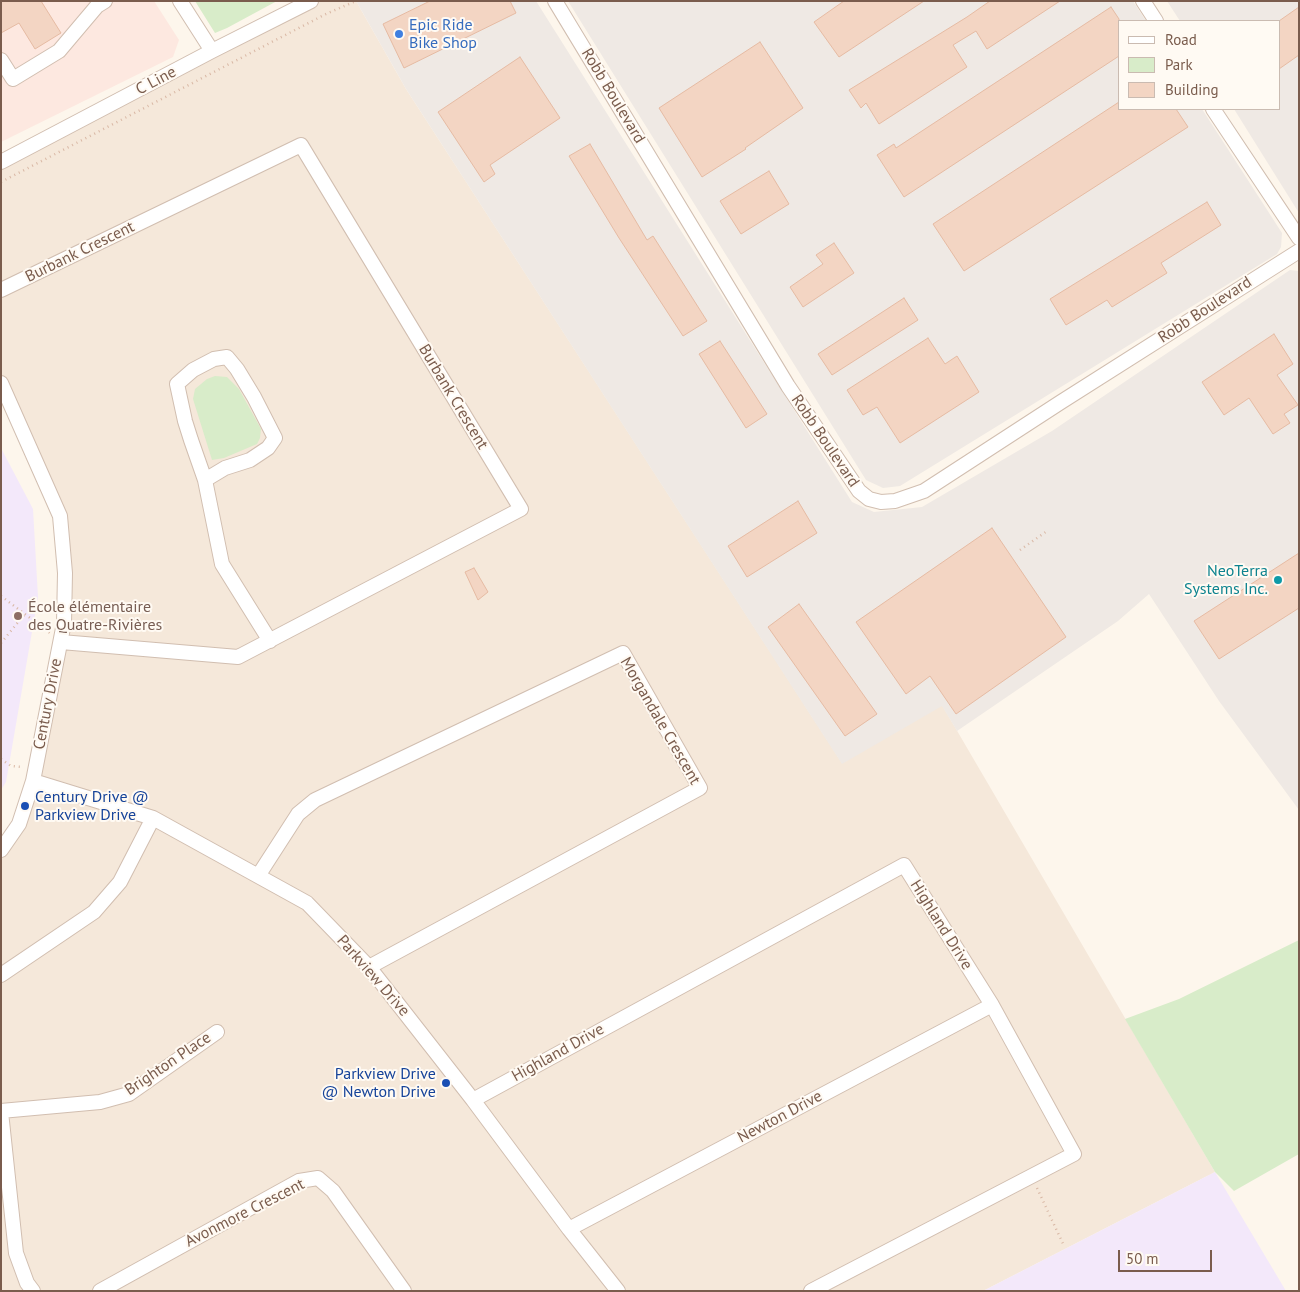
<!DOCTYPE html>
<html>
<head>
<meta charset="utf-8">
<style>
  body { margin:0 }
  #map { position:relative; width:1300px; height:1292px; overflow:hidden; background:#fdf6ec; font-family:"PT Sans",sans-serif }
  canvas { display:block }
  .frame { position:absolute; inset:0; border:2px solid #7a5c4d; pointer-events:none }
  .legend { position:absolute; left:1118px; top:20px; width:162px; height:90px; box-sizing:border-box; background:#fffaf3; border:1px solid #cabbb1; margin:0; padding:6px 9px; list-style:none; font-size:15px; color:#7a5c4d }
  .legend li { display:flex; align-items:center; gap:10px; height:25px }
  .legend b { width:25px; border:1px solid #cabbb1 }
  .scale { position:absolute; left:1118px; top:1250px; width:94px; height:22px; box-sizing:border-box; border:2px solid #7a5c4d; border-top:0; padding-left:6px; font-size:15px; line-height:18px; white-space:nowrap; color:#7a5c4d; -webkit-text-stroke:4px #fffaf3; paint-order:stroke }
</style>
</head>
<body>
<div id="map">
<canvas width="1300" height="1292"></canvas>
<div class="frame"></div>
<ul class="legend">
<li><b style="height:6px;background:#fff"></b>Road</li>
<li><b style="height:14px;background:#d8ecc9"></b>Park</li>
<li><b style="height:14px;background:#f3d5c3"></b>Building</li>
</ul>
<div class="scale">50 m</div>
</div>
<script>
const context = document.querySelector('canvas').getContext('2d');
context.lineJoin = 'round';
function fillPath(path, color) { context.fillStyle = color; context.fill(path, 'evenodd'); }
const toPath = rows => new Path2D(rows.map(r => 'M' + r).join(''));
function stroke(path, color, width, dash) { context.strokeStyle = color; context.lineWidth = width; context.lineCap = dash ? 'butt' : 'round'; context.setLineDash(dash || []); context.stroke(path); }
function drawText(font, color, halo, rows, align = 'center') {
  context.font = font + ' "PT Sans",sans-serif'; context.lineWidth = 4; context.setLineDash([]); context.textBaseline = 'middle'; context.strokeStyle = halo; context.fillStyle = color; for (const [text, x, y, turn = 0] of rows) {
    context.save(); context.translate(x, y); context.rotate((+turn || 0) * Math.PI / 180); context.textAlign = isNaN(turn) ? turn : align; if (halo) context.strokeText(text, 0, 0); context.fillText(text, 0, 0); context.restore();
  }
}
const residential = toPath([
  [314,1,356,1,406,89,842,763,942,705,1215,1172,983,1291,1,1291,1,841,26,806,63,643,63,515,1,394,1,164]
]);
const commercial = toPath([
  [1,1,154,1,179,40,173,57,1,142]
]);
const industrial = toPath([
  [356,1,536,1,852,502,874,512,922,507,1052,431,1290,270,1299,271,1299,810,1219,701,1149,594,1118,621,957,731,942,706,842,764,406,89],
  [568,1,1133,1,1146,21,1119,21,1119,109,1202,109,1282,233,1281,247,1277,254,900,486,883,488,866,480],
  [1167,1,1299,1,1299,213,1234,109,1279,109,1279,21,1180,21]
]);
const education = toPath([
  [1,448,33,509,38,597,6,782,1,790],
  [1215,1172,1286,1291,983,1291]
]);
const green = toPath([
  [195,1,277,1,227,28,215,33],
  [215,376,227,377,239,389,261,429,260,438,257,444,224,458,212,460,193,399,195,389,207,379],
  [1299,940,1299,1154,1234,1191,1215,1172,1125,1019,1179,999]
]);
const building = toPath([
  [1,1,41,1,61,33,35,49,19,23,1,33,1,1],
  [430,1,510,1,516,13,404,68,383,24,430,1],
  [844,1,924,1,839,57,814,22,844,1],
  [990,1,1060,1,987,49,976,31,953,45,967,67,879,124,866,103,861,108,849,90,967,17,990,1],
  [1111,7,1119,19,1119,56,904,197,877,155,894,144,896,148,1111,7],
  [1299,7,1299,55,1279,69,1279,21,1299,7],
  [760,42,803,108,745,148,746,149,702,177,659,108,760,42],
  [520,57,560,118,490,165,495,174,484,182,438,112,520,57],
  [1119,102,1119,109,1176,109,1188,127,964,271,933,224,1119,102],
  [590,144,647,240,653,236,707,321,683,336,619,238,569,156,590,144],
  [769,171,789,204,741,234,720,201,769,171],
  [1207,202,1221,225,1161,263,1167,273,1112,307,1107,300,1066,325,1050,299,1207,202],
  [834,243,854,273,803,307,790,287,823,264,816,255,834,243],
  [904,298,918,320,832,375,818,354,904,298],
  [1274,334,1293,364,1277,375,1298,405,1284,414,1290,423,1273,434,1249,398,1224,415,1202,382,1274,334],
  [928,338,945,364,957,356,979,392,900,443,877,407,863,415,847,390,928,338],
  [720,341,767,414,746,428,699,354,720,341],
  [798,501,817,533,747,577,728,546,798,501],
  [992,528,1066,637,956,714,930,676,906,694,856,622,992,528],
  [1299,553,1299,608,1219,659,1194,621,1299,553],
  [474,568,488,592,478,600,465,572,474,568],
  [799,604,877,714,845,736,768,627,799,604]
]);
const path = toPath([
  [1,182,326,14,356,1],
  [1020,550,1047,531],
  [1,596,50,633],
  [1,643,24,615],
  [1,759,11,766,22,767],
  [1037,1188,1064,1246]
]);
const minor = toPath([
  [180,1,212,51],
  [555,1,788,386,859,491,869,499,881,502,895,501,924,491,1061,402,1299,251],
  [1143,1,1156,21],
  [1,60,13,79,59,51,97,6,105,1],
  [1213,109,1299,238],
  [1,162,212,51,311,1],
  [1,290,301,145,521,509,238,657,61,642],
  [1,383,60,516,65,573,64,623,33,781,19,824,1,850],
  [205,480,225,468,250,460,268,448,275,438,254,397,237,369,227,357,214,359,193,370,177,384,185,421,191,440,205,480,222,564,270,641],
  [33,781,153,818,307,903,369,967,473,1100,569,1229,618,1291],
  [258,876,298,814,315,800,623,653,700,788,369,967],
  [1,975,94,912,120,882,153,818],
  [473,1100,904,865,992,1005,1074,1154,811,1291],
  [1,1111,100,1102,129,1094,217,1032],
  [1,1112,16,1253,27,1283,33,1291],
  [569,1229,992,1005],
  [100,1291,299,1181,318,1178,333,1191,404,1291]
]);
const markers = [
  [399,34,5,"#3f7fe0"],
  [1278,580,5,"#0f9aa8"],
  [18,616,5,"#8d6e63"],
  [25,806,5,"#1a4fb4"],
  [446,1083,5,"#1a4fb4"]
];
const shopNames = [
  ["Epic Ride",409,25],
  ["Bike Shop",409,43]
];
const streetNames = [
  ["C Line",156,81,-28],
  ["Robb Boulevard",613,96,59],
  ["Burbank Crescent",80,252,-26],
  ["Robb Boulevard",1205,310,-33],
  ["Burbank Crescent",453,397,59],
  ["Robb Boulevard",825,441,56],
  ["Century Drive",48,704,-79],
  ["Morgandale Crescent",660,721,60],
  ["Highland Drive",941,925,58],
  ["Parkview Drive",373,976,49],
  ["Highland Drive",558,1053,-29],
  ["Brighton Place",168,1064,-34],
  ["Newton Drive",780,1117,-28],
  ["Avonmore Crescent",245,1213,-27]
];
const cultureNames = [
  ["NeoTerra",1268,571],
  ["Systems Inc.",1268,589]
];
const educationNames = [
  ["École élémentaire",28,607],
  ["des Quatre-Rivières",28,625]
];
const transitNames = [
  ["Century Drive @",35,797],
  ["Parkview Drive",35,815],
  ["Parkview Drive",436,1074,"right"],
  ["@ Newton Drive",436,1092,"right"]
];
fillPath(residential, '#f5e8da');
fillPath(commercial, '#fde8e0');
fillPath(industrial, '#efe9e4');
fillPath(education, '#f3e8fa');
fillPath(green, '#d8ecc9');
fillPath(building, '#f3d5c3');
stroke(building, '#e6bba3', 1);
stroke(minor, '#d1beb0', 16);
stroke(path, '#d9b8a5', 2.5, [1, 4]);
stroke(minor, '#fff', 14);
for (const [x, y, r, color] of markers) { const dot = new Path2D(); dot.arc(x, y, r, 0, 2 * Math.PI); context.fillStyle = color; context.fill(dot); stroke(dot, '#fffaf3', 2); }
drawText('16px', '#366cbe', '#fffaf3', shopNames, 'left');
drawText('16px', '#7a5c4d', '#fffaf3', streetNames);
drawText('16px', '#0d838f', '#fffaf3', cultureNames, 'right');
drawText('16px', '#785e54', '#fffaf3', educationNames, 'left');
drawText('16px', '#164399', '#fffaf3', transitNames, 'left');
</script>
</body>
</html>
